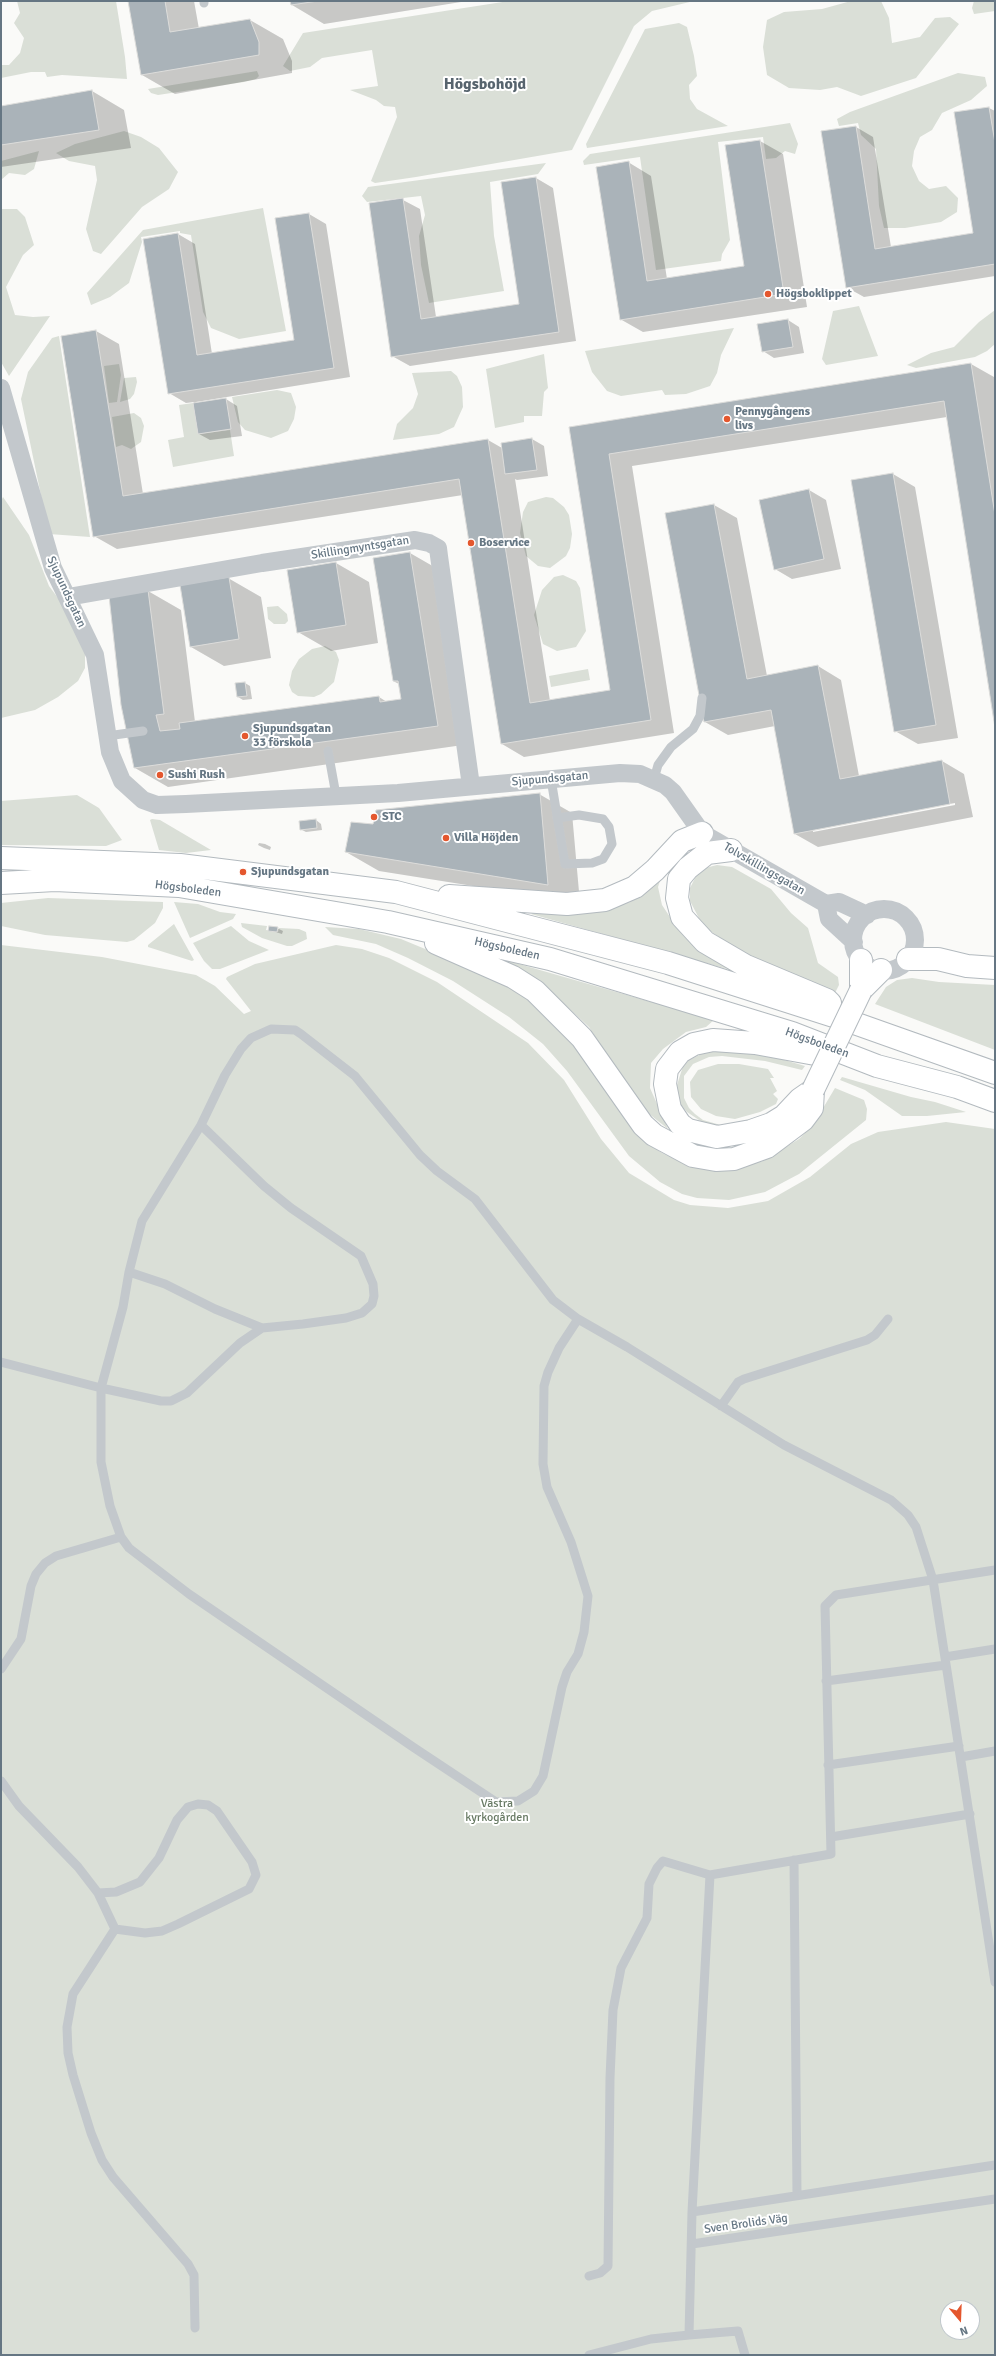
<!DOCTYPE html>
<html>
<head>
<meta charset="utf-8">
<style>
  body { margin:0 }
  #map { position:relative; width:996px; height:2356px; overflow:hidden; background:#fafaf8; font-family:Signika,sans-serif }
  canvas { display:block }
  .frame { position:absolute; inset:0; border:2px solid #657683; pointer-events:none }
  .north { position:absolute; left:940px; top:2300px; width:40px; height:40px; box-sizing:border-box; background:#fff; border:1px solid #c1c8cd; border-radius:50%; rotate:161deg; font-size:11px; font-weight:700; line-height:16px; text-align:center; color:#657683 }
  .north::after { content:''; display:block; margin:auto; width:14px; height:18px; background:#e4572e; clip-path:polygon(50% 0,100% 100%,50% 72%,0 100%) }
</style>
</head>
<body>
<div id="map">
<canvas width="996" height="2356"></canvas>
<div class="frame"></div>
<div class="north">N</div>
</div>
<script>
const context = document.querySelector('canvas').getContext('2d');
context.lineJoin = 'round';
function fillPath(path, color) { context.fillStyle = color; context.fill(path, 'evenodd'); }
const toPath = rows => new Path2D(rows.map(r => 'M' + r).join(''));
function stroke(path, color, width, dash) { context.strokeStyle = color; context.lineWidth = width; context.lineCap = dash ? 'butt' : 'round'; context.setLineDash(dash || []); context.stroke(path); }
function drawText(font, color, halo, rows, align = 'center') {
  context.font = font + ' Signika,sans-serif'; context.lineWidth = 4; context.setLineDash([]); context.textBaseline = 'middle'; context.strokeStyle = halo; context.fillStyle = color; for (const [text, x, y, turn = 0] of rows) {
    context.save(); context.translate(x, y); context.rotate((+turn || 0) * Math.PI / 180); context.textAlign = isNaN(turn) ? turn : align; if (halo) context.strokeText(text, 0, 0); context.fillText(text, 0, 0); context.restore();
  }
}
const green = toPath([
  [17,1,116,1,125,57,127,79,62,75,47,77,45,72,31,72,1,78,1,65,9,65,20,53,24,38,14,23,20,13],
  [509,1,694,1,652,11,634,26,572,150,416,177,375,183,371,181,397,117,395,107,384,106,376,100,350,90,378,86,372,50,322,58,310,67,290,71,283,66,303,33],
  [851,1,881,1,889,18,892,43,920,37,935,18,950,17,959,24,916,78,861,96,837,87,820,90,789,88,767,75,763,47,767,20,784,12,822,9],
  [974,1,995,1,995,11,974,14,972,8],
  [679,23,687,27,694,56,697,76,689,85,690,99,697,109,728,126,587,148,586,144,645,29],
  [257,71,259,76,256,79,244,82,158,95,151,93,148,89],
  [958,73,985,77,987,86,971,100,942,113,932,130,920,137,914,151,912,166,919,181,929,189,946,186,958,198,957,212,941,222,905,228,884,228,879,206,876,149,861,135,858,123,839,126,837,119,850,112],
  [790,123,798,144,795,154,785,151,776,158,766,159,763,137,718,142,730,240,722,254,721,261,656,270,640,157,584,165,583,161,590,154],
  [124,131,141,137,159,148,178,172,169,189,142,207,101,254,93,251,86,229,97,180,95,166,69,161,56,153,75,144],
  [39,151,34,169,25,175,9,173,1,180,1,161],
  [546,163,538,174,490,182,494,236,504,291,429,303,421,265,419,236,425,215,421,196,367,202,362,196,368,187],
  [263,208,286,331,239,339,211,328,203,312,191,235,180,233,180,231,141,237,142,242,129,283,110,297,91,305,87,293,143,230],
  [1,209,17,209,25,217,34,245,23,255,6,287,15,315,33,317,50,316,9,376,1,362],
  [859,306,878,356,826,365,822,359,833,311],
  [995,310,995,344,987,351,975,357,916,368,907,365,931,353,954,347,979,322],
  [734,328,721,355,717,373,710,386,686,394,665,395,662,390,621,396,607,391,592,372,585,351],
  [59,336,90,537,49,534,21,399,28,372,52,338],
  [544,354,548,388,544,392,542,416,524,416,524,422,495,428,486,369],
  [119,364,121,375,117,402,109,403,104,366],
  [451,371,457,376,462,387,463,407,454,427,439,434,393,440,397,424,413,408,418,394,412,373],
  [136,377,137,382,134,394,130,399,120,402,124,378],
  [277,390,291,393,296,407,294,419,288,431,271,438,245,430,238,422,232,397],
  [193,403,198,434,230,430,234,456,173,467,168,440,184,437,179,405],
  [134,413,141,418,144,426,141,442,131,449,122,445,116,447,112,417],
  [3,497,29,535,49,586,61,602,85,653,85,668,78,681,58,697,35,710,1,718,1,501],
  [546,497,553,498,564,507,569,515,572,534,570,548,566,556,550,568,538,566,526,556,520,533,523,512,528,502],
  [563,575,576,581,580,588,586,631,576,647,557,651,543,644,534,615,542,590,554,577],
  [278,606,287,614,288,621,285,624,274,624,268,619,267,607],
  [325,646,336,652,339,660,334,682,321,694,314,697,298,696,292,692,289,685,292,671,299,659,312,649],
  [588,669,590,680,551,687,549,676],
  [77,795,99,808,122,840,106,846,1,845,1,801],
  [152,819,160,820,211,850,186,853,159,850,150,820],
  [717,865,732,867,771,889,791,913,808,928,818,963,838,977,839,985,835,993,779,971,738,950,703,926,690,901,690,888,696,876,705,868],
  [664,868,658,887,662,905,676,926,732,965,731,970,531,914,537,910,580,914,607,910,630,902,650,885],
  [48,898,163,902,163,908,155,923,134,940,127,942,45,935,1,926,1,903],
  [174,902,198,904,220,912,236,914,233,919,190,938],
  [241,923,267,926,266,930,278,932,279,928,299,929,306,932,307,939,292,946,287,946,262,938,242,927],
  [174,924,194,960,192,961,148,947,148,945],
  [231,926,249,941,269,950,220,969,212,969,204,961,193,943],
  [325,927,359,929,401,939,488,975,532,1000,580,1051,630,1124,645,1142,662,1153,685,1164,744,1166,763,1161,799,1139,813,1125,835,1088,864,1100,867,1109,866,1120,799,1174,765,1192,729,1200,697,1198,682,1194,660,1182,629,1156,567,1071,543,1044,509,1017,453,981,408,958,376,944,333,935],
  [1,945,102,957,196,975,215,986,244,1014,251,1011,226,979,227,977,255,964,336,945,362,949,389,958,437,982,528,1043,564,1080,601,1139,629,1173,674,1200,690,1205,728,1208,768,1201,810,1177,851,1144,878,1132,946,1122,995,1129,995,2355,1,2355],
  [948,2308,972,2308,972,2332,948,2332],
  [505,960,714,1020,706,1027,686,1032,663,1049,651,1063,650,1088,668,1129,648,1113,620,1075,589,1027,547,988],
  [912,978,939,982,995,985,995,1050,875,1004,886,987,897,980],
  [720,1049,760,1053,805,1066,802,1070,765,1061,722,1056,709,1057,693,1064,684,1076,684,1098,689,1108,695,1114,703,1120,724,1126,722,1128,702,1122,687,1112,680,1104,677,1085,684,1063,707,1051],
  [718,1064,739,1064,768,1069,774,1078,770,1078,777,1091,773,1094,778,1099,776,1104,760,1112,735,1119,716,1116,701,1109,691,1097,690,1082,698,1070],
  [842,1077,911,1097,935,1102,966,1112,927,1116,902,1116,865,1090,840,1080]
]);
const shadow = toPath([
  [129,1,194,1,199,29,250,20,283,39,292,61,292,73,175,94,142,75],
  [291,1,461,1,461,2,324,24,292,5],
  [92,91,124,110,131,148,1,167,1,107],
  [989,108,995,111,995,276,864,297,846,287,856,127,873,137,891,247,974,234,955,113],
  [760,141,783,154,807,307,643,332,620,319,628,162,651,176,667,279,745,267,727,146],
  [536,178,553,188,576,341,410,366,392,356,403,200,420,209,436,317,520,305,502,183],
  [309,214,326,224,350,377,196,402,196,404,226,399,237,406,242,436,210,440,199,434,194,402,186,403,169,393,178,234,195,244,212,354,296,341],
  [788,320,799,327,804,353,774,358,763,351],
  [96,331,119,344,143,494,488,440,502,448,532,439,544,446,548,476,517,480,515,479,550,701,612,691,570,427,971,364,994,377,995,386,995,721,947,417,632,466,674,733,524,757,502,744,463,495,117,549,94,536,63,336],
  [893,474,915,487,958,738,918,744,895,731],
  [809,490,826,500,841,569,792,579,775,569],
  [714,505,737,518,767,676,818,666,841,680,859,776,942,761,964,774,973,817,818,847,795,834,775,726,728,735,705,722,666,514],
  [955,803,955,805,813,832,813,829],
  [410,553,443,572,470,744,168,787,135,768,148,591,181,610,195,722,379,697,387,702,402,700,399,684,393,681],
  [336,563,369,582,378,643,331,651,298,632],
  [228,578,261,597,271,658,224,666,191,647],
  [245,683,250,686,252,699,243,700,238,697],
  [539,794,572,813,580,903,379,871,346,852],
  [316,820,321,824,322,830,306,832,300,829],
  [259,843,265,844,271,847,270,850,264,848,258,845],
  [277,928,283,931,282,934,269,930]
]);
const building = toPath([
  [128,1,165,1,170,32,250,19,259,42,259,55,141,75,128,1],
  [290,1,318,1,291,5,290,1],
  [92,90,99,130,1,145,1,106,92,90],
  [989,107,995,143,995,264,846,288,821,131,856,126,875,249,973,233,954,112,989,107],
  [760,140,784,294,620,320,596,167,629,161,647,281,744,266,725,145,760,140],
  [536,177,559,332,391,357,369,203,403,198,421,319,519,304,501,182,536,177],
  [309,213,334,368,168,394,143,239,178,233,197,355,294,340,275,218,309,213],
  [788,319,793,347,762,352,757,324,788,319],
  [96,330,123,496,488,439,530,703,610,690,569,427,971,363,995,515,995,728,944,401,609,454,651,720,501,744,459,479,93,537,61,336,96,330],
  [226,398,231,429,198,434,193,403,226,398],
  [532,438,537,470,505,474,501,443,532,438],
  [893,473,936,725,894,732,851,480,893,473],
  [809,489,824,559,774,570,759,500,809,489],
  [714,504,747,679,818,665,840,779,942,760,950,804,794,834,771,710,704,722,665,513,714,504],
  [410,552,438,726,134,768,121,705,109,596,148,590,164,714,156,715,160,731,180,729,179,723,379,696,380,702,401,699,398,681,393,681,373,558,410,552],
  [336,562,346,625,297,633,287,570,336,562],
  [229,577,239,639,190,647,180,585,229,577],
  [245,682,247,696,237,697,235,683,245,682],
  [540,793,548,885,345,852,351,822,373,824,376,810,540,793],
  [316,819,317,828,300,830,299,821,316,819],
  [269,926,278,927,277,932,268,931,269,926]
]);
const lane = toPath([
  [204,1,204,3],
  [107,736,143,731],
  [328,751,336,795],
  [551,779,565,864,592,863,603,859,612,844,609,827,603,819,579,815,557,818],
  [654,779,658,765,671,747,693,729,700,716,702,698],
  [201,1125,142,1221,129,1272,123,1307,101,1388,161,1401,171,1401,187,1393,240,1343,262,1328,303,1324,346,1318,362,1313,372,1304,374,1296,373,1284,361,1256,291,1208,264,1186,201,1125,225,1075,241,1049,251,1038,271,1029,295,1030,301,1034,355,1076,420,1155,437,1171,475,1199,553,1300,578,1319],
  [129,1272,165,1284,215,1309,262,1328],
  [1,1362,101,1388,101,1462,110,1506,121,1537,56,1556,45,1563,36,1574,31,1586,21,1639,1,1669],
  [721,1406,738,1382,744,1379,867,1340,875,1335,888,1319],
  [121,1537,129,1548,189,1594,413,1747,496,1802,518,1801,534,1791,543,1776,562,1687,567,1672,578,1654,584,1632,588,1596,571,1542,547,1487,543,1464,544,1386,548,1372,559,1348,578,1319,627,1347,784,1445,891,1500,908,1515,916,1527,933,1580,995,1982],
  [945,1657,995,1649],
  [826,1681,946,1665],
  [961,1757,995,1751],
  [828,1765,959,1746],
  [1,1781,19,1806,78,1867,98,1893,115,1929,73,1994,67,2027,68,2053,73,2075,91,2133,102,2160,113,2177,188,2264,194,2275,195,2328],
  [831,1837,970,1814],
  [794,1860,797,2195],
  [98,1893,116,1892,140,1882,159,1858,177,1820,188,1807,198,1804,208,1805,217,1811,252,1862,256,1875,249,1889,178,1924,162,1931,145,1933,115,1929],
  [692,2212,995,2165],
  [692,2244,995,2199],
  [589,2276,600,2273,608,2266,610,2078,613,2010,621,1968,647,1918,649,1884,657,1868,663,1861,710,1875],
  [689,2335,738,2331,745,2355],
  [589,2355,651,2339,689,2335,692,2212,710,1875,831,1854,825,1606,836,1595,995,1570]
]);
const street = toPath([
  [1,388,53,568,95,655,110,752,122,781,143,800,157,805,186,804,398,793,620,773,640,774,665,785,673,792,702,833,826,904,839,902,867,915],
  [68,597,262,563,415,540,429,543,438,548,439,556,471,786],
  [826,904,829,919,854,942],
  '853 940a31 31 0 1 1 62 0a31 31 0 1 1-62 0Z'
]);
const secondary = toPath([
  [731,850,707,853,688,868,679,879,677,898,682,917,705,942,746,966,827,1000,830,1003],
  [1,858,180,865,396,892,668,963,840,1018,995,1073],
  [1,883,55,880,179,886,388,922,550,959,792,1033,877,1066,957,1087,995,1101],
  [449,896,567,904,605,900,635,887,655,870,682,841,702,833],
  [436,943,513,977,535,991,582,1038,643,1125,654,1135,693,1156,716,1160,734,1159,767,1147,803,1120,812,1108,813,1090],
  [908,959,938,959,967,966,995,968],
  [861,960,861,990],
  [861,990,881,970],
  [813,1090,800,1099,784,1116,771,1124,751,1131,717,1137,688,1130,680,1124,670,1109,665,1084,667,1069,680,1052,694,1044,713,1040,755,1043,826,1056]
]);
const secondaryBridge = toPath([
  [813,1090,861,990]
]);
const markers = [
  [768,294,4,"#e4572e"],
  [727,419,4,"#e4572e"],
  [471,543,4,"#e4572e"],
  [245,736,4,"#e4572e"],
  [160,775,4,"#e4572e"],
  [374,817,4,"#e4572e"],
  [446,838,4,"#e4572e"],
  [243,872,4,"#e4572e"]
];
const poiNames = [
  ["Högsboklippet",776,294],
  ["Pennygångens",735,412],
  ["livs",735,426],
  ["Boservice",479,543],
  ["Sjupundsgatan",253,729],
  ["33 förskola",253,743],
  ["Sushi Rush",168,775],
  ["STC",382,817],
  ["Villa Höjden",454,838],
  ["Sjupundsgatan",251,872]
];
const streetNames = [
  ["Skillingmyntsgatan",360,548,-9],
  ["Sjupundsgatan",66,592,65],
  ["Sjupundsgatan",550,779,-5],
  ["Tolvskillingsgatan",764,869,30],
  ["Högsboleden",188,889,7],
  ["Högsboleden",507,949,13],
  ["Högsboleden",817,1043,20],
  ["Sven Brolids Väg",746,2224,-8]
];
const parkNames = [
  ["Västra",497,1804],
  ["kyrkogården",497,1818]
];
const districtNames = [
  ["Högsbohöjd",485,85]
];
fillPath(green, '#dadfd7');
fillPath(shadow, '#0003');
fillPath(building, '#aab3b9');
stroke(building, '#dcdcda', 1);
stroke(secondary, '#b3babf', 24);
stroke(lane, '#c3c8cc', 9);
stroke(street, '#c3c8cc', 18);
stroke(secondary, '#fff', 22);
stroke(secondaryBridge, '#b3babf', 24, []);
stroke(secondaryBridge, '#fff', 22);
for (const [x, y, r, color] of markers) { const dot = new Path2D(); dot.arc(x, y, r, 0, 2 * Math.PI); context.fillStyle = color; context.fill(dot); stroke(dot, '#fff', 1.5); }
drawText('bold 12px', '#657683', '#fff', poiNames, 'left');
drawText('12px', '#657683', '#fff', streetNames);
drawText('12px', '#687a64', '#fff', parkNames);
drawText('bold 16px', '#57646e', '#fff', districtNames);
</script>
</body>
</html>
